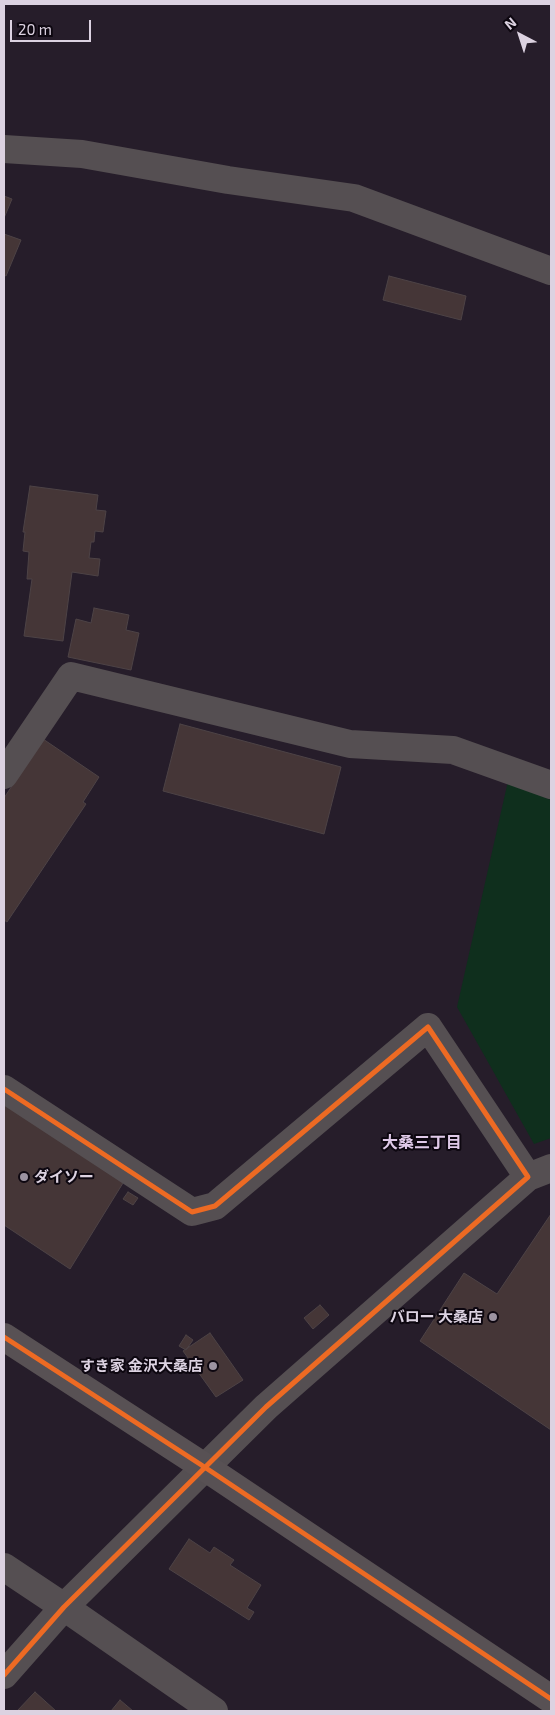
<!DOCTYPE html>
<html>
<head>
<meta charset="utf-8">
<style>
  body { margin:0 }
  #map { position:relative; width:555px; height:1715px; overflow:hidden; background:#261d2a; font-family:"Exo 2",sans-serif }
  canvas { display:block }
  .frame { position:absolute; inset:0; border:5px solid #dcd2e1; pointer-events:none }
  .north { position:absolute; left:495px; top:10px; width:50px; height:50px; -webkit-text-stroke:4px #0d0710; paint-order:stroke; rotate:320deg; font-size:14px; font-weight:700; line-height:20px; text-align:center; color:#dcd2e1 }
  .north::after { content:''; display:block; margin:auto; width:18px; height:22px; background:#dcd2e1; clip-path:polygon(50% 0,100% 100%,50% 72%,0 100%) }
  .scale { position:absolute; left:10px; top:20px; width:81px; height:22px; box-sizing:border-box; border:2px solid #dcd2e1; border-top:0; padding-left:6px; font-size:15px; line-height:18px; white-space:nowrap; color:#dcd2e1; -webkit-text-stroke:4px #0d0710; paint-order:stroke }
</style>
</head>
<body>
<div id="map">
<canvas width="555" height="1715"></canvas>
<div class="frame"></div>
<div class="north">N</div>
<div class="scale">20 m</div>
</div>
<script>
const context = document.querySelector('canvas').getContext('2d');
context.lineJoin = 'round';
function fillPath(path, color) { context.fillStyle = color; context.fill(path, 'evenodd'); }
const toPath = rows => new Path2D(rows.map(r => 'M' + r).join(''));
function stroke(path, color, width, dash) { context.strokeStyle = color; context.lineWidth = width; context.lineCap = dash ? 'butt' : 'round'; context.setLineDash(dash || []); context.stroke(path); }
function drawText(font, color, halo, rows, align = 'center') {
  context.font = font + ' "Exo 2","Noto Sans JP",sans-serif'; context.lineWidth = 4; context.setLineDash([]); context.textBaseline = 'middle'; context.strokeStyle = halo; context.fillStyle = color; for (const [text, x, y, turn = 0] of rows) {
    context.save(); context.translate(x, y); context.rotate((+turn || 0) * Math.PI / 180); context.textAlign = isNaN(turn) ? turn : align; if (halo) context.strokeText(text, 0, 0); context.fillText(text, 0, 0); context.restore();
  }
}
const green = toPath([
  [508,781,551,800,551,1138,534,1144,457,1007]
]);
const building = toPath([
  [4,196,12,199,4,218,4,196],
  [4,234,21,240,6,276,4,275,4,234],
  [389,276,466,296,461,320,383,300,389,276],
  [30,486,98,495,96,510,106,511,103,532,95,531,94,542,91,542,89,558,100,559,98,576,72,572,63,641,24,636,32,579,27,579,29,552,23,551,25,532,23,532,30,486],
  [94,608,129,615,126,630,139,633,131,670,68,657,76,619,91,623,94,608],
  [180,724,341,767,324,834,163,791,180,724],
  [43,739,99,777,83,802,86,804,7,922,4,920,4,798,43,739],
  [4,1103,123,1183,70,1269,4,1225,4,1103],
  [128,1192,138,1198,133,1205,123,1199,128,1192],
  [551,1214,551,1430,420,1341,464,1273,497,1294,551,1214],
  [320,1305,329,1315,313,1329,304,1318,320,1305],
  [210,1333,243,1380,216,1397,183,1351,210,1333],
  [186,1335,193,1340,186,1350,179,1346,186,1335],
  [189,1539,210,1553,214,1547,234,1560,230,1565,261,1585,247,1608,254,1612,249,1620,169,1569,189,1539],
  [35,1692,56,1711,17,1711,35,1692],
  [120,1700,133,1711,111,1711,120,1700]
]);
const street = toPath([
  [4,149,82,154,228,180,354,198,551,271],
  [4,775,71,676,350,744,453,750,551,785],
  [4,1089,192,1212,215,1206,428,1027,528,1177,266,1407,64,1607,4,1675],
  [528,1177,551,1168],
  [4,1567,64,1607,214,1711]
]);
const secondary = toPath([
  [4,1337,206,1468,551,1699]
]);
const cycleway = toPath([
  [4,1089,192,1212,215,1206,428,1027,528,1177,266,1407,64,1607,4,1675],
  [4,1337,206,1468,551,1699]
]);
const markers = [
  [24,1177,5,"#9c93a1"],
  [493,1317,5,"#9c93a1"],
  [213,1366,5,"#9c93a1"]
];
const poiNames = [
  ["ダイソー",34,1177,"left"],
  ["バロー 大桑店",483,1317],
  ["すき家 金沢大桑店",203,1366]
];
const neighbourhoodNames = [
  ["大桑三丁目",422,1143]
];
fillPath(green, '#0f2f1d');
fillPath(building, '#453637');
stroke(building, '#4d4346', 1);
stroke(street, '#554f52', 28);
stroke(secondary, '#585154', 28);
stroke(cycleway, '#ed6a23', 5);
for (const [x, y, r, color] of markers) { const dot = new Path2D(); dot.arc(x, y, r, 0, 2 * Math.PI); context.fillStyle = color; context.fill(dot); stroke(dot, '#0d0710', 2); }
drawText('bold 15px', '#dcd2e1', '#0d0710', poiNames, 'right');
drawText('bold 16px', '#dfc9e8', '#0d0710', neighbourhoodNames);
</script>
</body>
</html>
